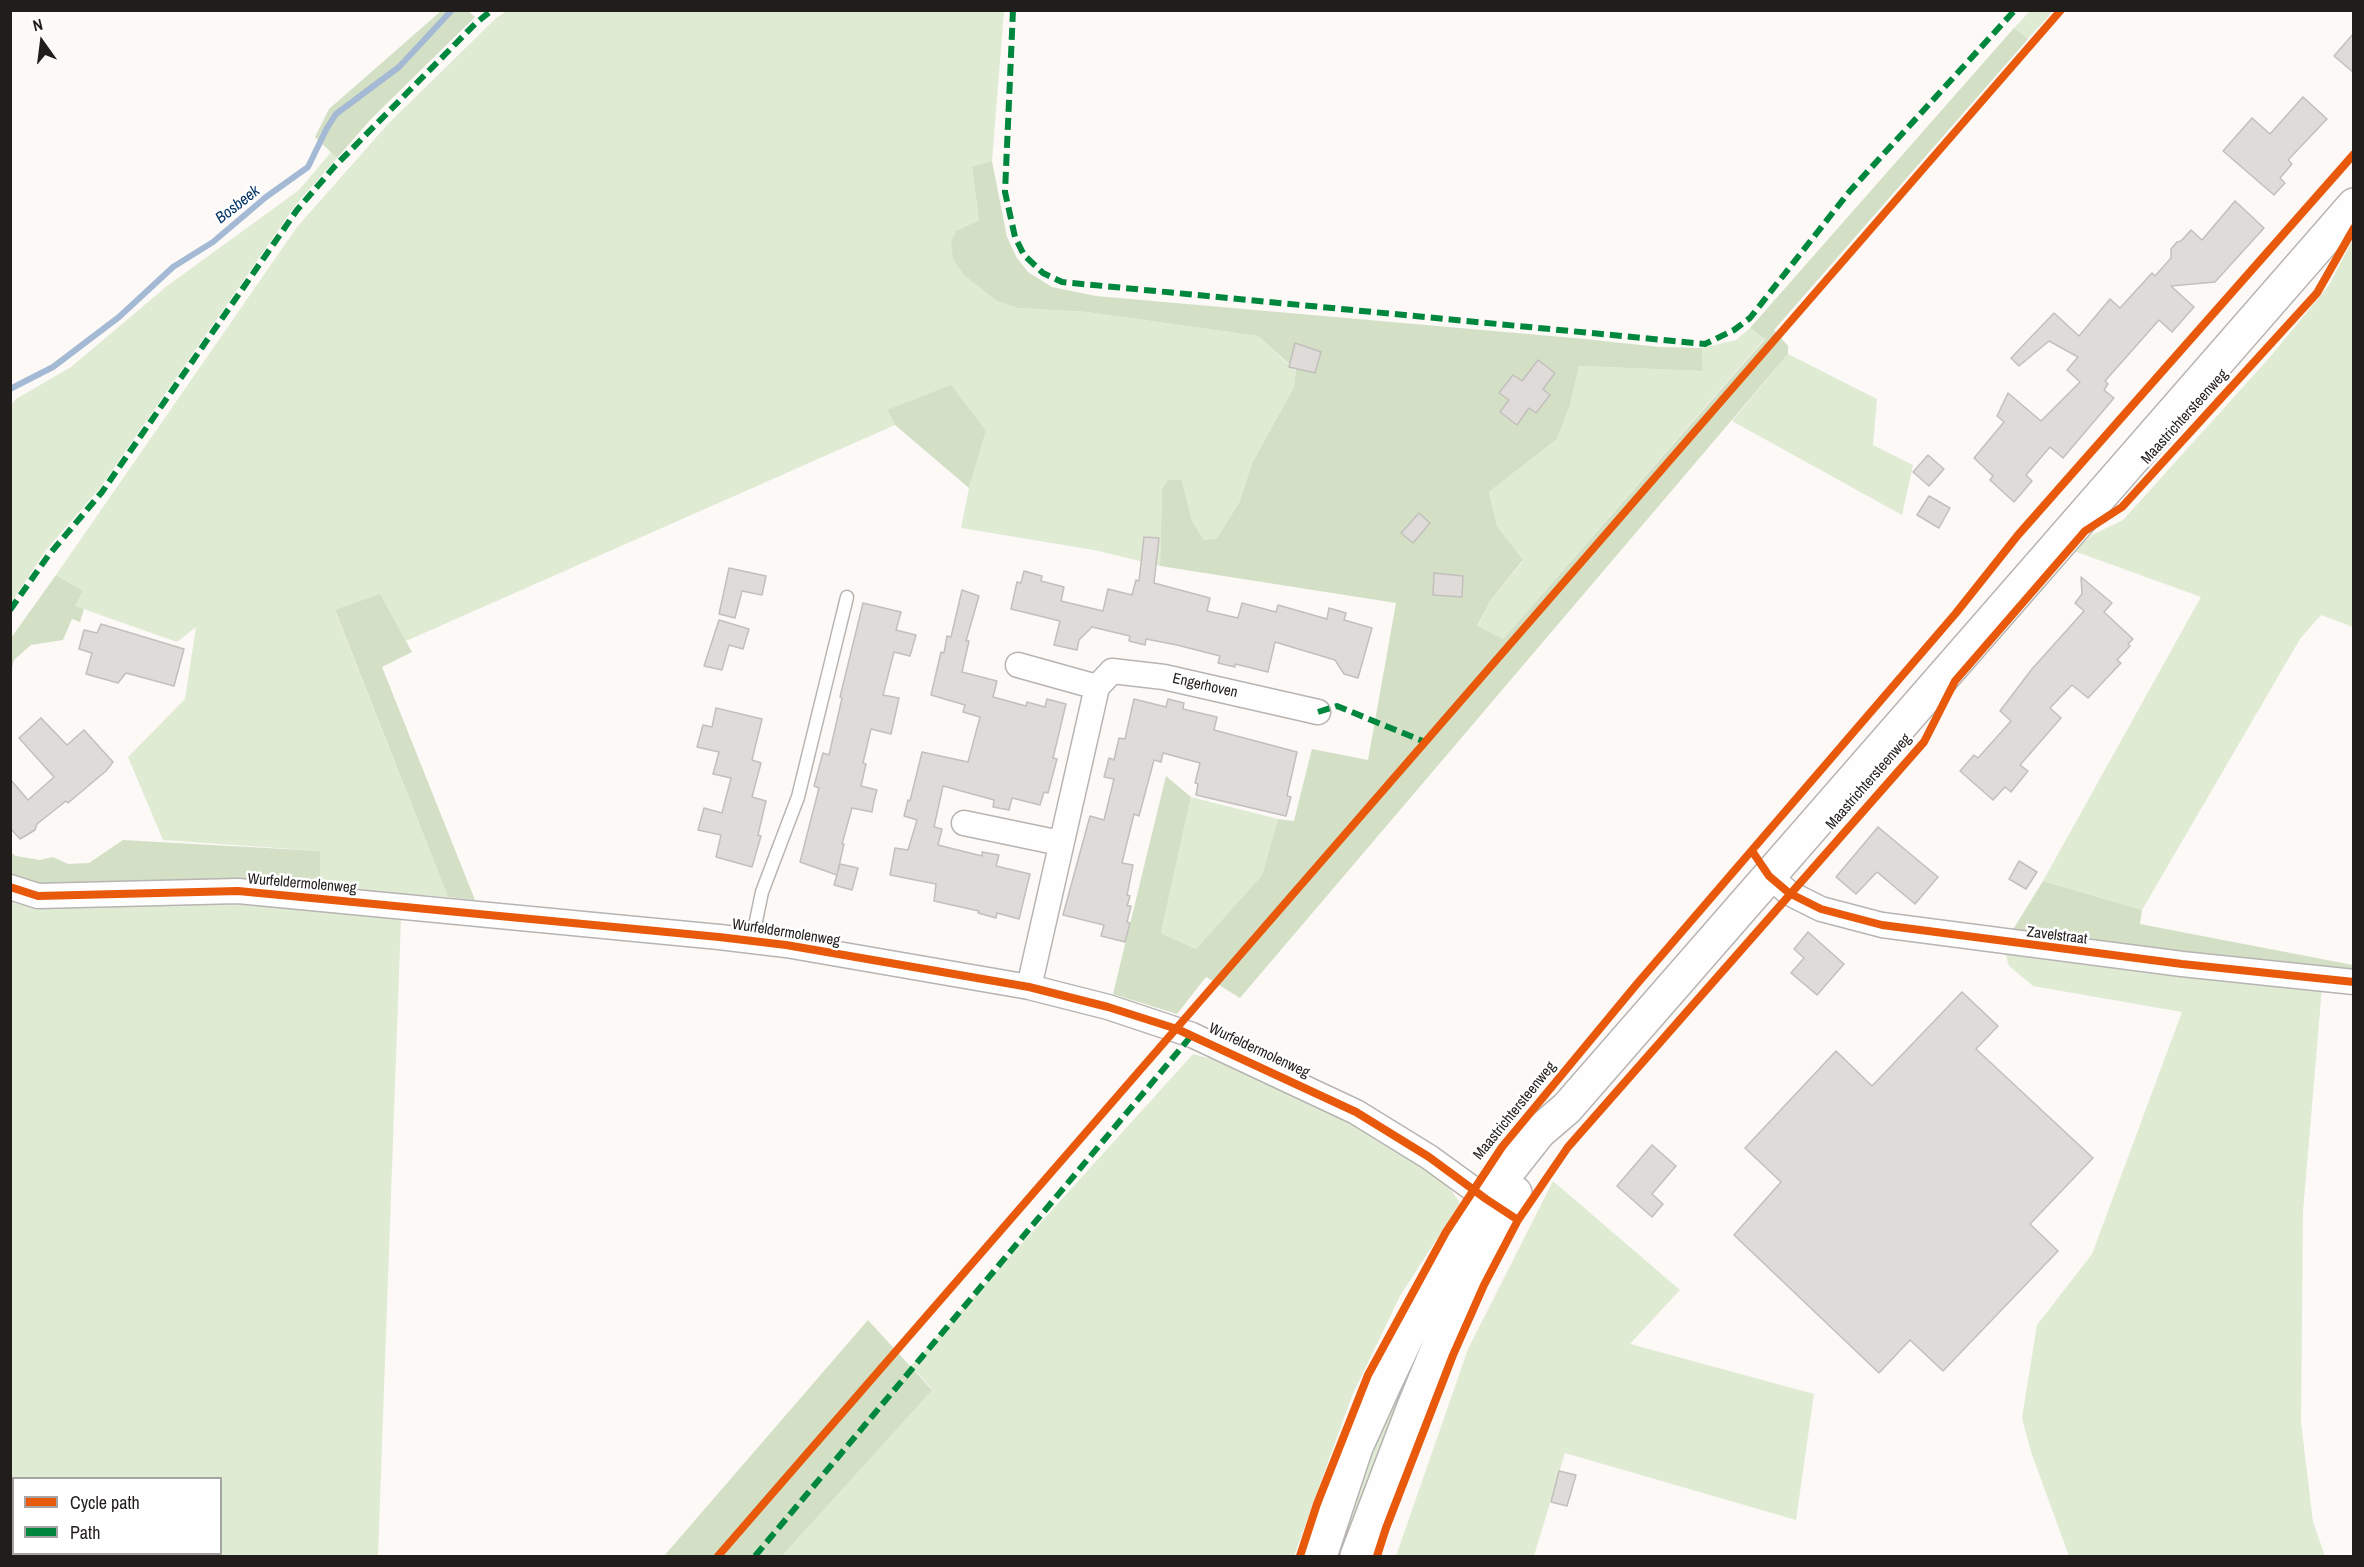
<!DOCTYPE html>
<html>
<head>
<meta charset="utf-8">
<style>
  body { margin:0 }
  #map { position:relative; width:2364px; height:1567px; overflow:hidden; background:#fcf9f7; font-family:"Archivo Narrow",sans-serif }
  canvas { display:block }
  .frame { position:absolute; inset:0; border:12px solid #211d1b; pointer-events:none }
  .legend { position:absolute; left:12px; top:1477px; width:210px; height:78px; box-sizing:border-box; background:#fff; border:2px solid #a6a5a4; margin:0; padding:8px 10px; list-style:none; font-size:18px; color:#211d1b }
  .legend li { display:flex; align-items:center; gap:12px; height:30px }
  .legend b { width:30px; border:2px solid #a6a5a4 }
  .north { position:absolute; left:12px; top:12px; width:60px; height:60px; -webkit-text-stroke:4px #fff; paint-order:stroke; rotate:346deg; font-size:16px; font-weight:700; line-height:24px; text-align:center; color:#211d1b }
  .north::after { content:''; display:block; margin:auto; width:21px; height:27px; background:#211d1b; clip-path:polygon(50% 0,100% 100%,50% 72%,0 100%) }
</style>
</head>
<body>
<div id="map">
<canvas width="2364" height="1567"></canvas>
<div class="frame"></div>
<ul class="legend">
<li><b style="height:8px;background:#e8590c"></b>Cycle path</li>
<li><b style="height:8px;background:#00873e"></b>Path</li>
</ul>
<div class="north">N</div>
</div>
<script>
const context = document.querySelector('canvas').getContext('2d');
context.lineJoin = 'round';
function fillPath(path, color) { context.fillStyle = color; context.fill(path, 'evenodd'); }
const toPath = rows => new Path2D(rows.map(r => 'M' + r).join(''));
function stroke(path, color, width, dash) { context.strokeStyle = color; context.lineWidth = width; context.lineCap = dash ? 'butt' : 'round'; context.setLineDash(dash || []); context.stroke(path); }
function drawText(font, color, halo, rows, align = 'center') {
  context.font = font + ' "Archivo Narrow",sans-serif'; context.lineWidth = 5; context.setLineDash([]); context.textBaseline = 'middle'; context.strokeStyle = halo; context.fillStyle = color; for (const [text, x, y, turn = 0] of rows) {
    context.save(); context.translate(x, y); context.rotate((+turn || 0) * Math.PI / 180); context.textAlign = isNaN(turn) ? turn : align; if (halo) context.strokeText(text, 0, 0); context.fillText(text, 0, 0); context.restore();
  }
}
const green = toPath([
  [507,11,1004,11,992,161,972,168,979,220,956,231,1018,308,1087,312,1258,336,1296,371,1294,387,1252,463,1240,501,1217,538,1204,540,1192,521,1182,480,1162,490,1160,566,1094,550,961,528,969,488,986,431,887,410,895,425,406,641,380,595,335,611,448,897,320,888,320,851,163,840,128,757,185,699,196,627,177,642,75,606,83,591,56,575,297,227,387,125,496,18],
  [2030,11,2053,11,2028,39,2014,28],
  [331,152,337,158,297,203,100,488,46,550,11,603,11,405,16,399,71,367,167,286,299,190],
  [2353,239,2353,627,2321,615,2300,639,2142,910,2043,881,2201,597,2074,551,2092,535,2123,520,2270,357,2329,285],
  [1750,328,1765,338,1503,639,1477,627,1490,601,1523,561,1497,526,1489,492,1557,439,1570,405,1579,366,1703,371,1702,348,1736,340],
  [1788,354,1877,399,1873,445,1913,465,1902,515,1732,421],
  [1191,797,1278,819,1262,875,1196,949,1161,933],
  [10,901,56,905,169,903,247,905,401,918,378,1556,11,1556],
  [14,1478,220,1478,220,1554,14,1554],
  [2005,953,2322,988,2303,1211,2301,1422,2313,1522,2325,1556,2069,1556,2031,1452,2022,1418,2037,1325,2092,1254,2182,1012,2033,986,2009,966],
  [1193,1054,1245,1068,1344,1118,1444,1180,1460,1203,1400,1296,1352,1396,1294,1556,782,1556,932,1389,911,1366],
  [1553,1181,1680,1290,1630,1344,1814,1394,1796,1520,1565,1453,1534,1556,1396,1556,1468,1349],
  [1404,1354,1422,1363,1347,1556,1332,1556]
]);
const forest = toPath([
  [441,11,468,11,475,17,372,118,337,158,315,137,329,109],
  [2014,28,2028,39,1774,330,1788,346,1788,354,1240,998,1206,977,1177,1014,1113,994,1166,776,1191,797,1161,933,1196,949,1262,875,1278,819,1294,821,1312,749,1368,760,1396,603,1160,566,1162,490,1168,480,1182,480,1192,521,1204,540,1217,538,1240,501,1252,463,1294,387,1296,370,1258,336,1087,312,1018,308,996,300,964,275,953,259,951,242,956,231,979,220,972,167,992,161,1007,237,1017,258,1028,272,1052,287,1096,296,1585,339,1659,347,1702,348,1703,371,1579,366,1570,405,1557,439,1489,492,1497,526,1523,560,1490,601,1477,626,1503,639,1765,339,1750,328],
  [951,385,986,431,969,488,895,425,887,410],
  [56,575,83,591,75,606,84,609,80,622,72,619,63,640,31,645,14,660,11,672,11,638],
  [380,594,412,652,382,667,475,900,448,897,335,610],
  [123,840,320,851,320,888,157,883,31,883,11,879,11,853,16,856,40,860,53,857,68,864,89,863],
  [2043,881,2142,910,2140,924,2353,965,2353,976,2009,936],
  [868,1320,932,1390,782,1556,664,1556]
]);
const stream = toPath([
  [10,389,53,367,119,317,173,267,213,242,266,197,308,167,327,128,336,114,399,67,452,10]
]);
const building = toPath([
  [2354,33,2354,73,2334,56,2354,33],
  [2303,97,2327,119,2288,160,2292,164,2280,178,2285,183,2274,195,2223,151,2252,118,2270,134,2303,97],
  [2235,201,2264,228,2215,282,2171,286,2194,307,2172,332,2159,320,2105,381,2108,384,2104,390,2114,398,2063,458,2050,447,2026,475,2032,481,2014,502,1990,480,1993,476,1974,458,2004,422,1997,416,2008,393,2041,421,2080,382,2067,370,2078,357,2049,341,2019,366,2011,358,2054,313,2079,336,2110,299,2120,308,2152,273,2155,276,2171,258,2171,249,2177,242,2181,241,2191,230,2202,240,2235,201],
  [1295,343,1321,352,1315,373,1289,367,1295,343],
  [1538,360,1555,373,1543,389,1550,395,1536,413,1529,408,1517,425,1500,412,1509,400,1499,393,1513,375,1522,381,1538,360],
  [1928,455,1944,469,1929,486,1913,472,1928,455],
  [1929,496,1950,508,1939,528,1917,515,1929,496],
  [1419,513,1430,523,1413,543,1401,533,1419,513],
  [1144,537,1159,538,1154,583,1210,598,1207,611,1238,618,1242,603,1276,612,1278,605,1327,619,1329,608,1346,613,1344,620,1372,628,1358,678,1344,674,1335,660,1275,642,1268,672,1235,664,1235,667,1218,663,1220,656,1177,645,1146,639,1145,645,1129,641,1130,636,1092,627,1079,640,1077,650,1054,645,1060,621,1011,609,1017,582,1021,583,1024,571,1042,576,1041,581,1064,587,1061,601,1103,611,1108,589,1132,595,1136,580,1139,581,1144,537],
  [729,568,766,576,762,595,742,591,735,618,719,614,729,568],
  [1434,573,1463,576,1462,597,1433,595,1434,573],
  [2081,577,2112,603,2104,612,2133,639,2128,644,2130,646,2117,660,2121,663,2088,698,2072,685,2050,708,2061,718,2020,765,2028,771,2011,792,2005,787,1993,800,1960,771,1974,755,1978,758,2011,721,2000,711,2032,669,2084,611,2075,603,2082,594,2081,577],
  [962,590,979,596,966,641,969,641,962,672,997,681,993,697,1026,706,1027,702,1045,707,1047,699,1066,704,1053,758,1057,759,1048,793,1044,792,1040,805,1012,798,1009,810,993,807,994,800,943,786,934,827,942,829,938,845,982,856,982,852,999,855,996,866,1030,874,1019,919,997,913,996,918,978,913,979,911,934,901,936,884,890,875,895,848,908,850,917,820,904,816,908,800,910,801,922,752,968,762,980,717,963,712,965,705,931,695,941,652,944,653,947,636,951,637,962,590],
  [863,603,901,612,896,630,916,635,910,656,894,652,883,695,899,698,891,734,871,729,863,763,866,764,861,786,877,790,874,801,872,812,852,808,842,844,844,844,837,875,800,862,819,788,814,786,823,753,829,755,842,698,840,697,863,603],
  [719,620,749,629,743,649,729,645,722,670,704,666,719,620],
  [101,624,184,649,174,686,126,673,118,683,86,674,92,653,79,649,84,630,97,633,101,624],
  [1134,699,1166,707,1168,699,1184,703,1183,709,1217,717,1214,730,1297,752,1287,796,1291,797,1286,816,1196,795,1198,784,1195,783,1200,763,1163,753,1161,762,1154,760,1139,816,1134,814,1122,863,1133,865,1127,895,1130,896,1127,906,1131,906,1127,922,1130,923,1125,942,1101,936,1104,925,1063,915,1090,816,1104,820,1114,779,1104,777,1109,758,1114,760,1119,738,1125,739,1134,699],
  [716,708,762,719,752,760,761,763,752,797,766,801,758,835,761,836,752,867,716,857,721,835,698,830,704,808,722,813,731,778,713,774,719,752,697,747,703,725,712,727,716,708],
  [41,718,67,745,84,730,113,762,106,771,68,803,66,801,37,824,35,830,20,839,10,828,10,779,28,800,54,777,19,738,41,718],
  [1878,827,1938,877,1915,904,1877,872,1856,894,1836,877,1878,827],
  [2019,861,2037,872,2026,889,2009,879,2019,861],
  [840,864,858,868,852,890,834,885,840,864],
  [1808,932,1844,964,1817,995,1791,973,1804,958,1794,949,1808,932],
  [1962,992,1998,1026,1976,1049,2093,1158,2030,1224,2058,1251,1943,1371,1910,1340,1879,1373,1734,1235,1781,1182,1745,1148,1836,1051,1872,1086,1962,992],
  [1652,1145,1676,1166,1652,1194,1663,1204,1652,1217,1617,1186,1652,1145],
  [1559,1471,1576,1475,1567,1506,1551,1502,1559,1471]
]);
const lane = toPath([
  [752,940,762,892,798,797,847,597]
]);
const street = toPath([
  [1018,665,1097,687],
  [964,823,1060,843],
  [1769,876,1789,893,1821,909,1882,925,2182,964,2354,982],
  [10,887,38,896,238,891,719,937,786,945,1029,987,1108,1007,1192,1035,1356,1112,1429,1157,1498,1207],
  [1029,987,1097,687,1112,671,1164,677,1318,712]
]);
const secondary = toPath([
  [1320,1556,1356,1447,1385,1383,1411,1328,1486,1199,1539,1132,1567,1108,2354,205],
  [1357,1556,1413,1409,1448,1324,1480,1255,1515,1193]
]);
const quiet = toPath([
  [1013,10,1005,192,1015,237,1024,255,1043,273,1062,282,1705,344,1734,330,1750,318,1849,192,2015,10],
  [10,610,48,556,102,492,297,210,335,166,476,23,492,10],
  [1318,712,1337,706,1425,742],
  [755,1556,1192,1035]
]);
const cycleway = toPath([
  [1752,851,1769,876,1789,893,1821,909,1882,925,2182,964,2354,982],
  [10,887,38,896,238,891,719,937,786,945,1029,987,1108,1007,1177,1029,1356,1112,1429,1157,1486,1199,1518,1220],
  [718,1556,2061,10],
  [1300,1556,1317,1504,1368,1375,1446,1232,1502,1147,1636,985,1956,613,2018,535,2354,154],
  [1377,1556,1386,1528,1453,1355,1484,1285,1518,1220,1568,1147,1924,742,1955,681,2085,531,2122,507,2317,293,2354,228]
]);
const streetNames = [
  ["Maastrichtersteenweg",2185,417,-48],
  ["Engerhoven",1205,686,13],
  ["Maastrichtersteenweg",1869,782,-49],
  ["Wurfeldermolenweg",302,884,5],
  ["Wurfeldermolenweg",786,933,9],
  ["Zavelstraat",2057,936,7],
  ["Wurfeldermolenweg",1259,1051,25],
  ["Maastrichtersteenweg",1515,1111,-51]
];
const waterNames = [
  ["Bosbeek",238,205,-38]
];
fillPath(green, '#e0ebd4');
fillPath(forest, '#d3e0c6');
stroke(stream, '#a4b9d4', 6);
fillPath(building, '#dfdbd9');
stroke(building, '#c2bfbd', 1.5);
stroke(lane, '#b7b4b2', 15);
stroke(street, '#b7b4b2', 27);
stroke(secondary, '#b7b4b2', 36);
stroke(lane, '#fffefe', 12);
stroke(street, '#fffefe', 24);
stroke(secondary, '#fffefe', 33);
stroke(quiet, '#00873e', 6, [12, 6]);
stroke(cycleway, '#e8590c', 8);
drawText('15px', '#211d1b', '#fff', streetNames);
drawText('italic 16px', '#043464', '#fff', waterNames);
</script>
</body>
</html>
